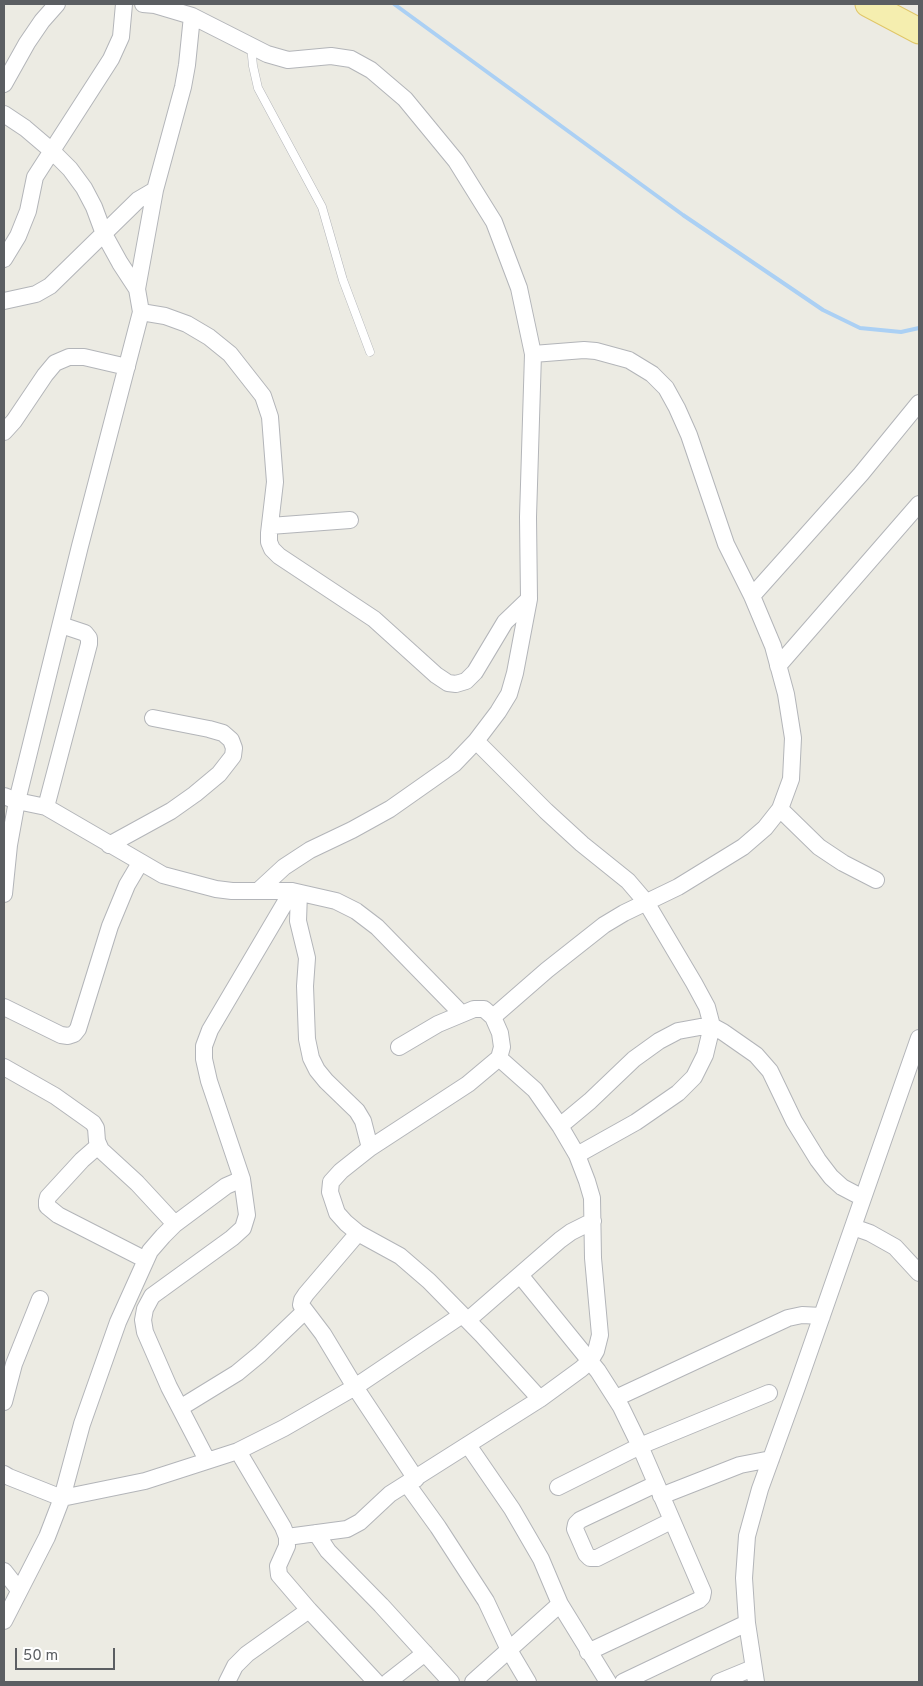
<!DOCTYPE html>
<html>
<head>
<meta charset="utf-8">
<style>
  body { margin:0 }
  #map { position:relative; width:923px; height:1686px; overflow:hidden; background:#ecebe3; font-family:Overpass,sans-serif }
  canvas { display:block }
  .frame { position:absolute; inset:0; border:5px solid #5b5e62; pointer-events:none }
  .scale { position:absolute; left:15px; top:1648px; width:100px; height:22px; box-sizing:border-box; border:2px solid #5b5e62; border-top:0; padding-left:6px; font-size:15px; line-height:18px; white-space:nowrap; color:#5b5e62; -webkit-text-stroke:4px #fff; paint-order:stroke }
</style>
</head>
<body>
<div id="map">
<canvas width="923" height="1686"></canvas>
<div class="frame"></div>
<div class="scale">50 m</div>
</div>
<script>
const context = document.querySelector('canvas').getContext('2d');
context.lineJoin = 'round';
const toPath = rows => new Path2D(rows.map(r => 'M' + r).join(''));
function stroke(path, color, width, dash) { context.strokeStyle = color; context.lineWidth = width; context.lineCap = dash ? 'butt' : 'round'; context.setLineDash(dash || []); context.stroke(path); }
const stream = toPath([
  [394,4,683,215,823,310,860,328,901,332,919,328]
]);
const service = toPath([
  [251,46,253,66,258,88,322,207,343,280,370,352]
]);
const minor = toPath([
  [143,4,155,5,192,16,267,54,288,60,331,56,351,59,371,70,405,99,456,161,494,222,519,288,533,354,528,517,529,599,515,673,509,694,498,712,476,741,454,764,390,809,352,830,310,850,284,867,258,891],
  [4,84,27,43,42,21,57,4],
  [4,114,25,128,52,151,70,169,84,188,94,207,104,234,120,263,137,289,141,312,80,546,17,801,9,845,4,894],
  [4,259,18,236,28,211,35,177,111,59,121,37,124,4],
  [137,289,155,190,183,87,187,65,192,16],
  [4,301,36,294,50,286,138,200,155,190],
  [141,312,165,316,187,324,209,337,230,354,263,396,270,417,275,482,269,533,269,542,272,549,279,556,374,619,436,675,448,683,456,684,466,681,475,672,505,622,529,599],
  [4,432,14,421,45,375,55,363,69,357,84,357,127,367],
  [270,526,350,520],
  [752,596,861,474,919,403],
  [778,666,919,504],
  [476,741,546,811,582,844,628,881,646,902,694,983,707,1007,712,1026,705,1055,694,1077,678,1093,636,1122,577,1155],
  [4,796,17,801,46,807,163,875,216,889,232,891,292,891,336,901,356,911,377,927,461,1013],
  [46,807,89,644,89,638,85,633,61,625],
  [780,809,819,847,843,863,876,880],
  [109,845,171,811,195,794,219,774,233,756,234,748,231,740,223,733,209,729,153,718],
  [299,893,298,921,307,958,305,986,307,1039,311,1058,317,1070,326,1081,357,1111,363,1121,370,1148],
  [4,1007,61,1035,68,1036,74,1034,78,1029,110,926,127,885,140,863],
  [493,1017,547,970,604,925,624,913,678,887,743,847,765,828,780,809,791,779,793,738,786,694,773,646,752,596,726,544,689,435,677,408,666,388,652,374,629,360,596,351,584,350,533,354],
  [399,1047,438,1024,474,1009,484,1009,493,1017,500,1033,502,1047,499,1058,468,1084,370,1148,341,1171,331,1182,330,1192,337,1213,346,1223,358,1233,400,1256,429,1281,482,1335,540,1399],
  [4,1067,55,1096,93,1123,96,1128,97,1141,101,1150,137,1183,175,1224],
  [560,1126,590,1101,634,1059,659,1041,678,1031,700,1027,712,1026,723,1032,756,1055,770,1071,794,1121,818,1160,831,1177,842,1187,863,1198],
  [98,1146,82,1160,48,1197,47,1201,47,1206,58,1215,146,1260],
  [853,1227,870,1233,895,1247,919,1273],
  [358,1233,306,1294,302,1300,301,1305,323,1334,355,1387,416,1479],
  [520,1275,598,1371,621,1407,640,1446,703,1592,702,1597,699,1600,588,1652],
  [468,1320,560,1240,571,1232,593,1221],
  [616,1398,788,1318,802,1315,822,1316],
  [4,1402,14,1364,40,1299],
  [180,1408,237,1373,260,1354,305,1311],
  [468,1445,512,1509,541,1559,560,1604,608,1682],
  [238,1451,283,1527,287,1537,287,1546,278,1566,279,1575,309,1610,376,1682],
  [207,1460,169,1387,145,1332,143,1320,145,1309,152,1296,232,1238,243,1228,247,1215,242,1179,209,1081,204,1059,204,1046,210,1030,292,891],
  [4,1474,9,1477,62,1498,145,1481,238,1451,284,1428,355,1387,462,1315],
  [407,1484,438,1527,486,1601,509,1650,528,1682],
  [656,1484,580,1520,576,1524,575,1529,586,1554,590,1558,597,1558,671,1521],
  [558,1487,640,1446,769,1393],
  [661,1496,740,1465,771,1459],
  [316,1533,328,1551,381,1605,451,1682],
  [287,1537,347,1529,360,1522,390,1494,540,1399,581,1369,590,1361,596,1351,600,1335,593,1258,592,1198,587,1181,577,1155,560,1126,535,1090,499,1058],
  [4,1571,19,1590],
  [4,1621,47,1537,62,1498,82,1424,118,1322,150,1251,163,1236,175,1224,226,1186,242,1179],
  [227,1682,235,1666,247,1654,309,1610],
  [388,1682,425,1653],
  [473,1682,560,1604],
  [623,1682,747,1623],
  [719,1682,753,1668],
  [756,1682,747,1623,744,1578,747,1536,760,1489,797,1387,919,1038]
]);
const primary = toPath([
  [868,4,919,31]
]);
stroke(stream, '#abd0f4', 4);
stroke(service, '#b3b5b9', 9);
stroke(minor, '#b3b5b9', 18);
stroke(primary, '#e0c668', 27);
stroke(service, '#fff', 8);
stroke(minor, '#fff', 16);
stroke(primary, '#f5eeaf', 25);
</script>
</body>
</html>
